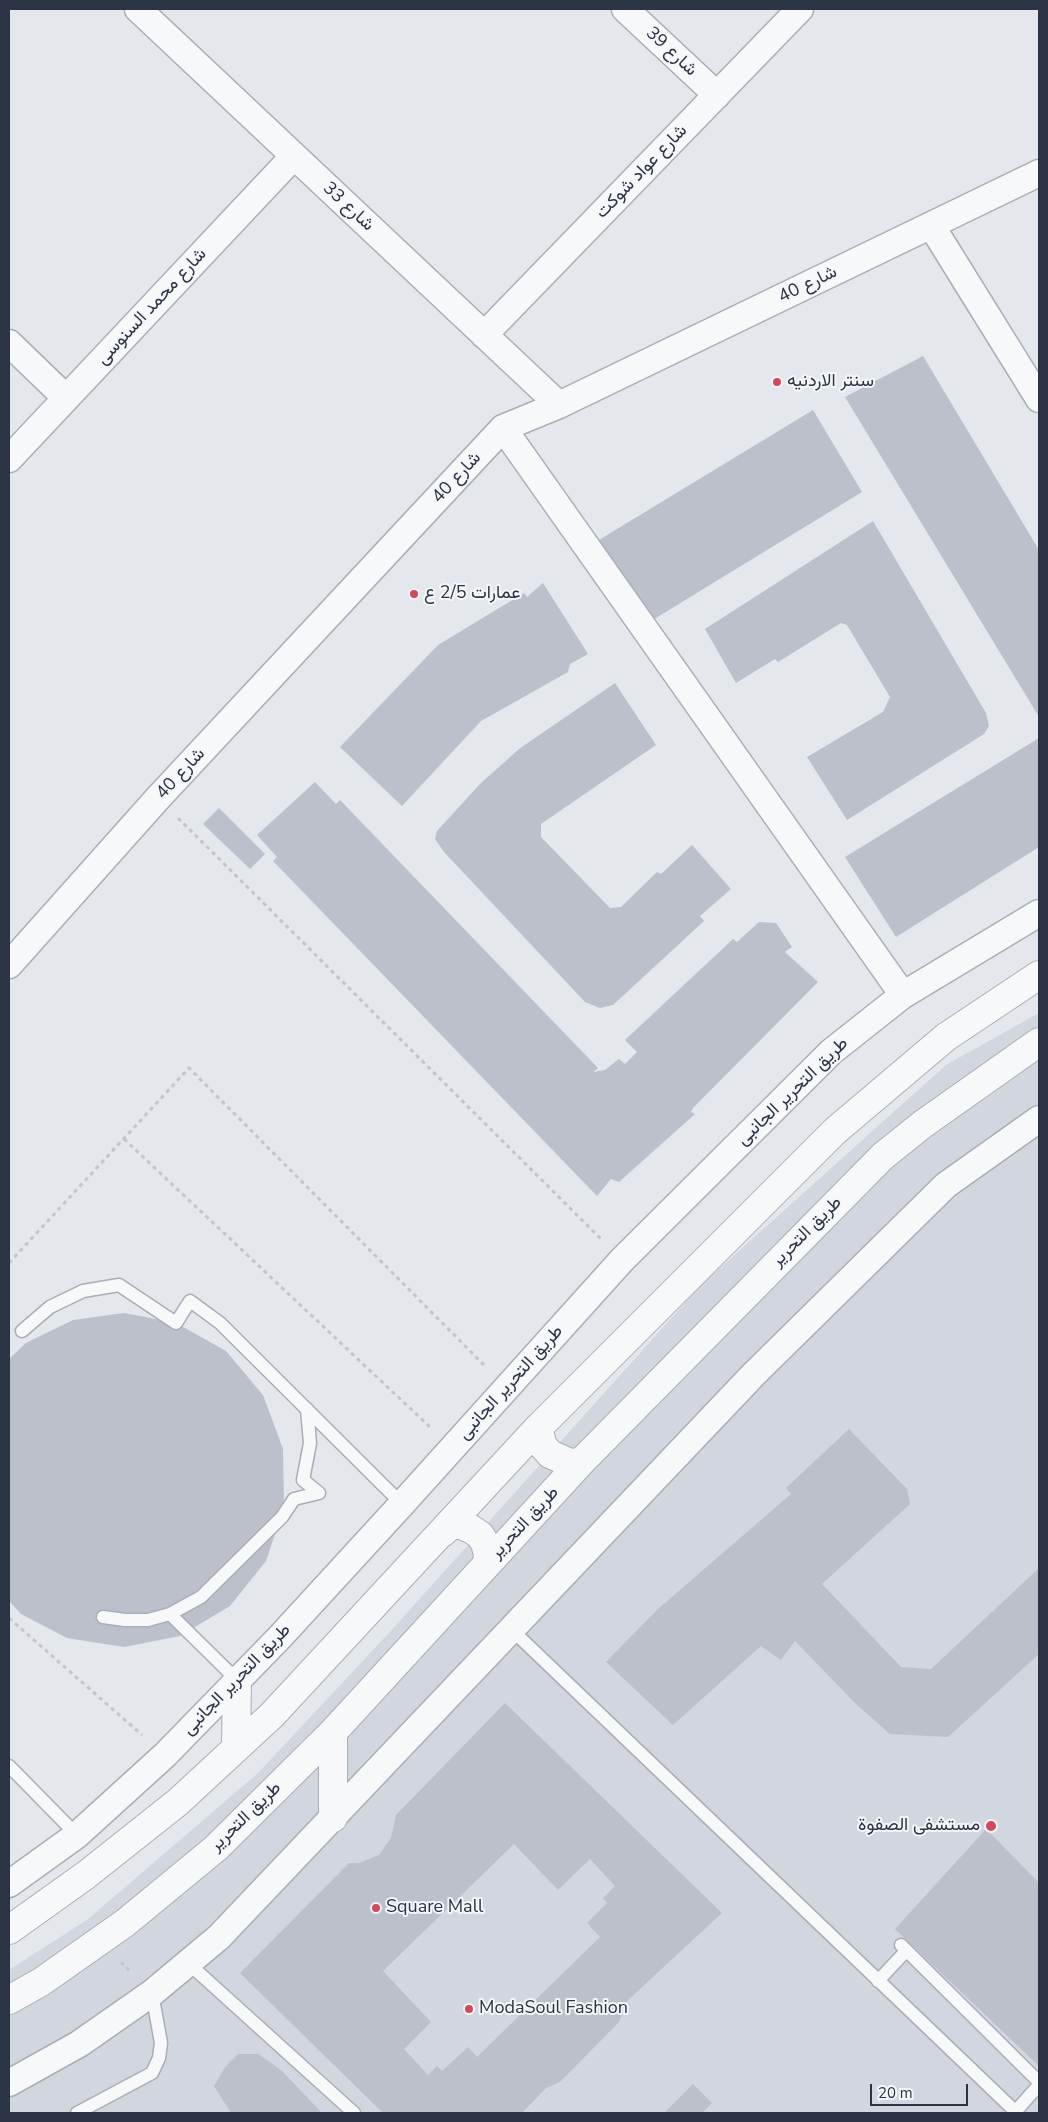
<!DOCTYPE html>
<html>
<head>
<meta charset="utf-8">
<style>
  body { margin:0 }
  #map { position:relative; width:1048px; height:2122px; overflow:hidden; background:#e4e7ec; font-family:"Nunito Sans",sans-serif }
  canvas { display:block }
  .frame { position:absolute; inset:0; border:10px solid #2b3445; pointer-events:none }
  .scale { position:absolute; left:870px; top:2084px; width:98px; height:22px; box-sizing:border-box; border:2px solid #2b3445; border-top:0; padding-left:6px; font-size:15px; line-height:18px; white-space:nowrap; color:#2b3445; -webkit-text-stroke:4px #f4f6f9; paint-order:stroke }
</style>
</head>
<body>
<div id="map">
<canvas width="1048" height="2122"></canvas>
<div class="frame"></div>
<div class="scale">20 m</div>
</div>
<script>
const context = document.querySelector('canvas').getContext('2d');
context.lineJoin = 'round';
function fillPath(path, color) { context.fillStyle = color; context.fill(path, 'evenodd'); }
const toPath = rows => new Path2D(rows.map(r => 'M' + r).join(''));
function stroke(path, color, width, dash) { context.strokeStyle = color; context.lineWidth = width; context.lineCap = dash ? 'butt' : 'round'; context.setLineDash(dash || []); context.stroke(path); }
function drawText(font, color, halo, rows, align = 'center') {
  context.font = font + ' "Nunito Sans",Vazirmatn,sans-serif'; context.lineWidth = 4; context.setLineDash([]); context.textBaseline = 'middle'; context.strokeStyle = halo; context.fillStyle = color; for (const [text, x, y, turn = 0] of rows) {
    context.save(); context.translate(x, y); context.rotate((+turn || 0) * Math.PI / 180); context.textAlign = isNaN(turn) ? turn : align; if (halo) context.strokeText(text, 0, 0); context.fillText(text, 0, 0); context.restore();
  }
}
const built = toPath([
  [1039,1013,1039,2113,9,2113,9,1970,87,1920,258,1773,389,1633,701,1285,946,1065]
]);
const building = toPath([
  [923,356,1039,550,1039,717,845,397],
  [813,410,862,492,646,624,594,543],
  [873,521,986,713,989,726,984,734,847,820,807,757,883,712,890,697,847,625,841,623,778,662,775,659,736,683,705,629],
  [543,583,588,654,570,664,568,672,481,721,402,806,340,747,438,645,524,593,527,597],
  [615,683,656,745,541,824,541,837,610,908,621,907,657,872,661,874,692,845,731,889,700,916,704,921,613,1005,600,1008,585,1002,444,852,435,839,437,831,480,784,519,749],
  [1039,738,1039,847,896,937,845,857],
  [315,782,336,804,340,800,598,1068,593,1072,605,1070,619,1059,625,1064,637,1052,625,1040,733,939,737,942,759,922,776,923,792,947,785,952,818,982,693,1108,691,1112,695,1114,619,1182,611,1179,597,1196,273,861,277,857,257,835],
  [219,808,265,854,250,869,203,824],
  [124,1313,176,1323,226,1351,263,1395,283,1449,284,1507,266,1561,230,1606,180,1636,124,1647,67,1638,21,1614,9,1601,9,1359,26,1343,73,1320],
  [849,1429,907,1489,910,1504,822,1584,901,1667,931,1669,1039,1568,1039,1654,948,1737,890,1734,857,1705,795,1641,781,1660,761,1646,673,1725,606,1662,658,1609,791,1494,786,1488],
  [505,1703,722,1913,628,2000,619,2022,560,2082,546,2088,522,2113,383,2113,240,1973,349,1863,359,1863,379,1855,391,1838,396,1815],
  [514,1844,558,1890,590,1859,615,1886,603,1898,607,1903,587,1923,600,1937,477,2057,468,2047,442,2071,437,2066,428,2075,404,2049,431,2022,383,1971],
  [986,1829,1039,1883,1039,2066,895,1929],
  [238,2054,258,2054,281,2070,322,2113,231,2113,214,2086,225,2067],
  [693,2084,712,2103,702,2113,664,2113]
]);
const path = toPath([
  [178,818,601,1239],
  [124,1139,431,1428],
  [9,1263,189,1068,486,1367],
  [9,1618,142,1735],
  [121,1962,131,1972]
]);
const service = toPath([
  [22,1331,50,1307,83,1291,119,1285,176,1323,190,1301,220,1323,402,1504],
  [170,1614,237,1680],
  [103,1617,125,1620,148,1620,170,1614,201,1597,282,1517,294,1499,319,1493,303,1480,310,1443,307,1409],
  [512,1630,1017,2113],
  [9,1766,77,1835],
  [901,1945,1039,2082],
  [188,1963,354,2113],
  [878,1981,906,1951],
  [1015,2112,1039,2085],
  [77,2113,152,2073,159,2058,161,2043,152,1993]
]);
const minor = toPath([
  [138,9,559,405],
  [625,9,717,95],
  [931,225,1039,399],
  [484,335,800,9],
  [9,343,66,398],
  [503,428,903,995],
  [9,459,294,156],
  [9,965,158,798,503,428,559,405,1039,173],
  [9,1884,77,1835,165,1755,279,1638,402,1504,622,1260,831,1052,903,995,1039,913],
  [9,2083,79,2044,152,1993,219,1937,753,1375,946,1185,1039,1119]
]);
const tertiary = toPath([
  [538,1428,543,1446,550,1454,570,1463,581,1462],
  [442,1533,451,1525,461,1525,471,1529,480,1535,485,1543,488,1554,487,1563],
  [236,1748,237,1680],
  [333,1818,333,1732],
  [9,1930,86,1875,178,1802,272,1715,538,1428,835,1131,946,1037,1039,975],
  [9,2000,41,1982,125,1923,216,1848,333,1732,581,1462,883,1156,923,1124,1039,1042]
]);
const markers = [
  [777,382,5,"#d1495b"],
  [414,594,5,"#d1495b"],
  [991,1826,6,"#d1495b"],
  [376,1908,5,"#d1495b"],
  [469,2009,5,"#d1495b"]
];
const streetNames = [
  ["شارع 39",671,52,43],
  ["شارع عواد شوكت",642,172,-46],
  ["شارع 33",348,207,43],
  ["شارع 40",808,285,-26],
  ["شارع محمد السنوسى",152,307,-47],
  ["شارع 40",457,478,-47],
  ["شارع 40",181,774,-47],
  ["طريق التحرير الجانبى",793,1092,-44],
  ["طريق التحرير",807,1232,-45],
  ["طريق التحرير الجانبى",511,1383,-48],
  ["طريق التحرير",525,1523,-47],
  ["طريق التحرير الجانبى",237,1680,-46],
  ["طريق التحرير",246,1817,-44]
];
const poiNames = [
  ["سنتر الاردنيه",787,382],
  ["عمارات 2/5 ع",424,594],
  ["مستشفى الصفوة",980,1826,"right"],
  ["Square Mall",386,1908],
  ["ModaSoul Fashion",479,2009]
];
fillPath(built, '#d2d6de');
fillPath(building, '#bbc0ca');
stroke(service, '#a9aeb7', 15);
stroke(minor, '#a9aeb7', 29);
stroke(tertiary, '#a9aeb7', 30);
stroke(path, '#c2c5cb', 3, [4, 4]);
stroke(service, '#f7f8fa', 12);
stroke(minor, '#f7f8fa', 26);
stroke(tertiary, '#f7f8fa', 28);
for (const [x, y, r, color] of markers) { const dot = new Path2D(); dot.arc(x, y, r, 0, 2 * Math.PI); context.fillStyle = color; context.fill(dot); stroke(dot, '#f4f6f9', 2); }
drawText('18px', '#2b3445', '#f4f6f9', streetNames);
drawText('18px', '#2b3445', '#f4f6f9', poiNames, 'left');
</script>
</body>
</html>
